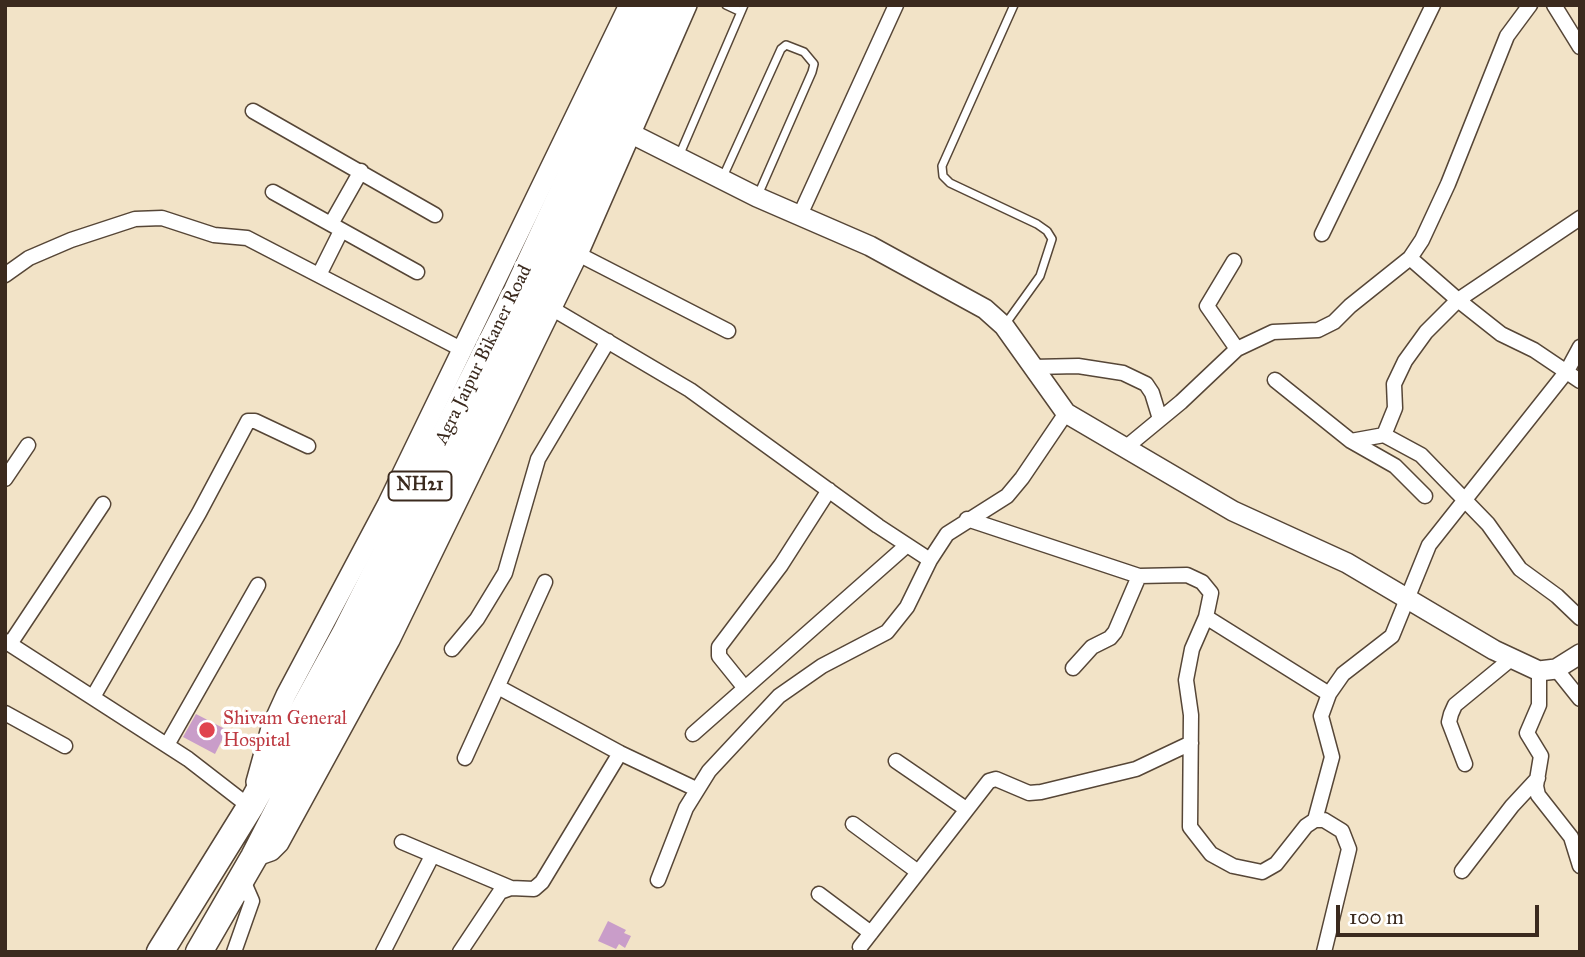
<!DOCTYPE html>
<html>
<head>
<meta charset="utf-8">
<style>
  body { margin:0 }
  #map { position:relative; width:1585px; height:957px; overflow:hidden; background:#f2e3c7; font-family:"IM FELL Great Primer",serif }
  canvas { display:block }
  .frame { position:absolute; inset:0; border:7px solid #3b2a1e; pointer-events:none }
  .scale { position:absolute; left:1336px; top:905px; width:203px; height:32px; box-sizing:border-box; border:4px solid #3b2a1e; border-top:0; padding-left:9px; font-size:21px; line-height:24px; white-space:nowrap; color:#3b2a1e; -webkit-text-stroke:5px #fff; paint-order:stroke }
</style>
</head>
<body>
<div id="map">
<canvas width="1585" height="957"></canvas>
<div class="frame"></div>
<div class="scale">100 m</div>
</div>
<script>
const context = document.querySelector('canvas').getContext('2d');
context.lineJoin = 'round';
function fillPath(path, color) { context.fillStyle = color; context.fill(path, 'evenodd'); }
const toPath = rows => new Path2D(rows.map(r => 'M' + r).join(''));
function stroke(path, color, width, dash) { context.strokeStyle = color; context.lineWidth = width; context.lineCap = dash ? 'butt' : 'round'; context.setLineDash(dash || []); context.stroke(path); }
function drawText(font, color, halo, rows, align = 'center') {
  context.font = font + ' "IM FELL Great Primer",serif'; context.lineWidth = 7; context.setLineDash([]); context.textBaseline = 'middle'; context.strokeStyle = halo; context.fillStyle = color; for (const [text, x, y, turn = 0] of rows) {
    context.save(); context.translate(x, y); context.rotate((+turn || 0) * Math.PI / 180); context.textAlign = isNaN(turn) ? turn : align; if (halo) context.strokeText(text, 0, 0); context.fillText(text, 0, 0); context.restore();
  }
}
const building = toPath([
  [196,714,227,730,215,754,183,737],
  [608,921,626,930,624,933,631,936,625,948,619,944,616,949,598,941]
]);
const lane = toPath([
  [726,5,741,12],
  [679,156,744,5],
  [722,179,781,49,786,45,804,52,814,64,812,72,758,195],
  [1004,326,1040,276,1052,239,1047,231,1037,224,950,183,943,176,942,166,1014,5]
]);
const street = toPath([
  [1554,5,1580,47],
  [253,111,435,215],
  [273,192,417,272],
  [800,215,896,5],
  [331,224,361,171],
  [1322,234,1433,5],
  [578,254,728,331],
  [1410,258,1458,300,1580,218],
  [1234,261,1207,306,1237,349],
  [5,275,29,258,71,240,135,219,162,218,214,235,247,238,463,350],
  [319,275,341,231],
  [546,305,690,390,878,526,930,560,947,534,1007,496,1022,478,1066,413],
  [1033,367,1078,366,1123,373,1146,384,1152,393,1160,419],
  [1275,380,1351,441,1395,466,1425,496],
  [1384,435,1395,408,1394,384,1405,361,1426,332,1458,300,1501,334,1534,350,1580,381],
  [1351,441,1384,435,1421,455,1488,524,1520,569,1557,596,1580,618],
  [1124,449,1181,402,1237,349,1273,332,1318,330,1334,322,1350,306,1410,258,1422,240,1448,184,1507,36,1530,5],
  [5,479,28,445],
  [967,519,1139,576,1187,575,1202,582,1211,593,1206,617,1329,694],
  [1206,617,1192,649,1186,680,1191,715,1190,827,1211,854,1233,866,1262,872,1276,864,1306,826,1315,820,1324,820,1342,831,1349,849,1324,952],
  [5,641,188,759,250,807],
  [10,644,103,504],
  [452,649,477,619,505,573,538,459,608,341],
  [1073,668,1092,647,1110,638,1115,632,1139,576],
  [1556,669,1580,699],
  [1539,671,1539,705,1527,733,1541,756,1536,786,1538,795,1571,837,1580,866],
  [744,687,719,656,719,647,781,565,829,490],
  [500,688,620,753,696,789],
  [93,697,199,513,248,421,255,421,308,446],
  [5,713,65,746],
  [693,734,906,546],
  [167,745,258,585],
  [465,758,545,582],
  [896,761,966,809],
  [1465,764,1449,722,1451,714,1455,705,1511,659],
  [1315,820,1332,757,1321,716,1329,694,1343,674,1392,636,1429,545,1567,371,1580,347],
  [853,824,918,872],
  [402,842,511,888],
  [1462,871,1512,806,1538,778],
  [658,880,686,808,709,771,779,696,822,666,887,632,907,607,930,560],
  [819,894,871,933],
  [860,947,989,781,996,779,1029,793,1041,792,1136,769,1191,743],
  [234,952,252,901,242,878],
  [383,952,432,856],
  [460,952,500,892,511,888,534,889,542,882,620,753]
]);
const secondary = toPath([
  [618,127,757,197,870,246,985,309,1004,326,1066,413,1233,511,1347,563,1494,650,1539,671,1556,669,1580,654],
  [256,782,271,728,286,695,387,505,629,5],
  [254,857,271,851,279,843,390,640,578,254,687,5]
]);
const highway = toPath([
  [160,952,250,807,345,634,517,291,649,5],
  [199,952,254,857,446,485,618,127,671,5]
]);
const markers = [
  [207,730,9,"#e0444e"]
];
const shields = [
  [420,486,63]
];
const shieldNames = [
  ["NH21",420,486]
];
const streetNames = [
  ["Agra Jaipur Bikaner Road",484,355,-64]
];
const healthNames = [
  ["Shivam General",223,719],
  ["Hospital",223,741]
];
fillPath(building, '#c99dc9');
stroke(lane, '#564637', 10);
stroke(street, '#564637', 17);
stroke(secondary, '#564637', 22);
stroke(highway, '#564637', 29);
stroke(lane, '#fff', 7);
stroke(street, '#fff', 14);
stroke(secondary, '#fff', 19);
stroke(highway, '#fff', 26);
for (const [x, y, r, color] of markers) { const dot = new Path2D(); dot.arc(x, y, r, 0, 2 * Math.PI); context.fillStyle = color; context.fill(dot); stroke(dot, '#fff', 2.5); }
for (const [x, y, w] of shields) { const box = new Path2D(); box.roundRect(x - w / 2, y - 14.5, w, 29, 5); context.fillStyle = '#fff'; context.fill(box); stroke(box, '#3b2a1e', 2); }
drawText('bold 18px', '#3b2a1e', null, shieldNames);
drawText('19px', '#3b2a1e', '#fff', streetNames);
drawText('19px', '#be3a42', '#fff', healthNames, 'left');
</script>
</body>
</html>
